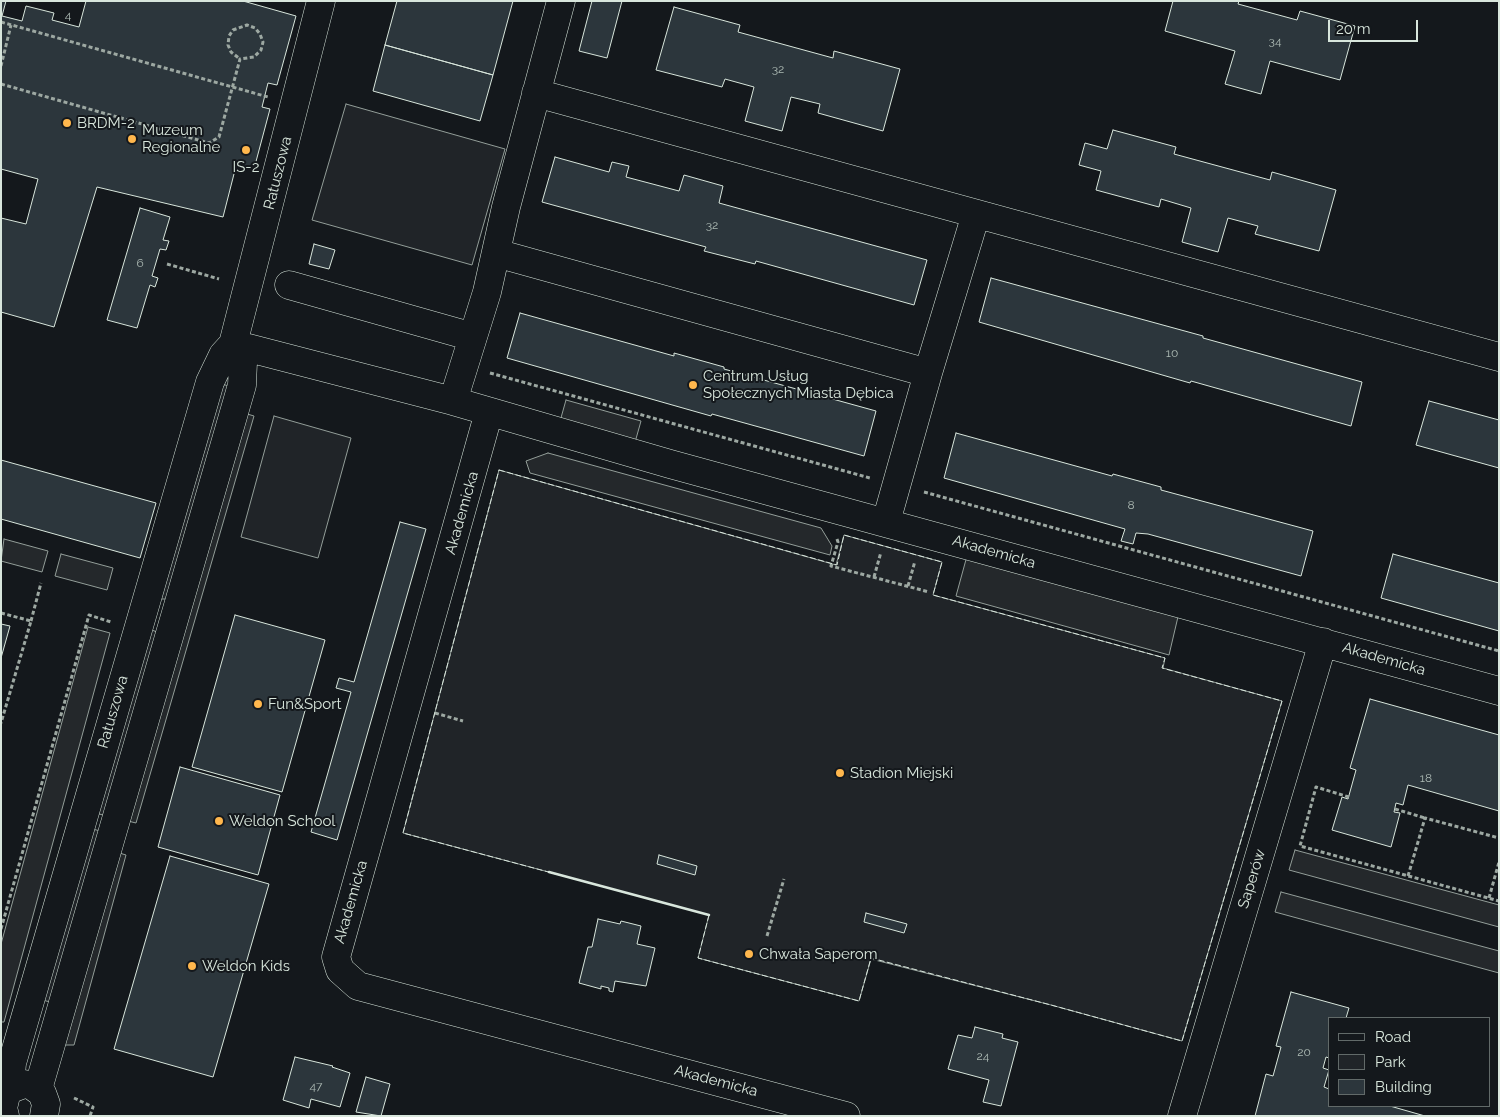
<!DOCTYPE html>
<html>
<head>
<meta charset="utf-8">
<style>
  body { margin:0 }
  #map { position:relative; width:1500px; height:1117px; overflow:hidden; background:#14181c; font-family:Raleway,sans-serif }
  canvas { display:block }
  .frame { position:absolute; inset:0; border:2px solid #d8e6dc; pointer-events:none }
  .legend { position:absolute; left:1328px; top:1017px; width:162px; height:90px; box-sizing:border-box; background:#14181c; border:1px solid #626a69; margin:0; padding:6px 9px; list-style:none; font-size:15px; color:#d8e6dc }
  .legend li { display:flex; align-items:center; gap:10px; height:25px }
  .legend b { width:25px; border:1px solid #626a69 }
  .scale { position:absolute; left:1328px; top:20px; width:90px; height:22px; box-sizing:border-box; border:2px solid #d8e6dc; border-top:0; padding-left:6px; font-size:15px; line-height:18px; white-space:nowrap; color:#d8e6dc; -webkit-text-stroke:4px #14181c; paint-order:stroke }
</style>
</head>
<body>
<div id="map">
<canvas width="1500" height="1117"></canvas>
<div class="frame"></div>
<ul class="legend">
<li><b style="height:6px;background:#14181c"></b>Road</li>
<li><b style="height:14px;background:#202428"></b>Park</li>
<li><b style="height:14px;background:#2c363c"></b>Building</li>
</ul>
<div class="scale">20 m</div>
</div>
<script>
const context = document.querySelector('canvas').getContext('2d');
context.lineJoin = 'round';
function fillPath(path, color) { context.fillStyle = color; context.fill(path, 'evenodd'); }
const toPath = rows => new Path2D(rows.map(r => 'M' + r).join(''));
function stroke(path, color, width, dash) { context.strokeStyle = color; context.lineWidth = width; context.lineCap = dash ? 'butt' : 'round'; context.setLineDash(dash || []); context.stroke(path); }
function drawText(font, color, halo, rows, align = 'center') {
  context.font = font + ' Raleway,sans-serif'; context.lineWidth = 4; context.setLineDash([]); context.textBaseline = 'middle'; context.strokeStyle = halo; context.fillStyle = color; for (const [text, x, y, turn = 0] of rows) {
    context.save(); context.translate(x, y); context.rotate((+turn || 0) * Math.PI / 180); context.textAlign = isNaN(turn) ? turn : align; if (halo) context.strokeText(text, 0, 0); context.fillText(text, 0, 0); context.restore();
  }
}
const green = toPath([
  [346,104,505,149,472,265,312,220,346,104],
  [222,384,229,386,168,599,161,599,222,384],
  [274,416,351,438,318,558,241,537,274,416],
  [499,470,836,565,844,535,942,562,933,595,1165,658,1163,668,1282,701,1182,1041,1051,1005,871,959,859,1001,698,958,709,915,403,833,499,470],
  [147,628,162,634,109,817,93,812,147,628],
  [89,828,104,832,51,1002,46,1001,43,1000,89,828]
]);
const parking = toPath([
  [566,400,641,421,632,453,557,432,566,400],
  [244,413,254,416,136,823,124,820,244,413],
  [548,453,821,528,832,546,830,555,530,473,526,461,548,453],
  [4,539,48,551,42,572,1,561,4,539],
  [970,545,1181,604,1169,655,956,596,970,545],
  [61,554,113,568,107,590,55,576,61,554],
  [88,627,110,633,4,1022,1,1022,1,944,88,627],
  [1295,850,1499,905,1499,927,1289,870,1295,850],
  [116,852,126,855,74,1045,60,1045,116,852],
  [1281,892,1499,951,1499,973,1275,912,1281,892]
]);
const building = toPath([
  [1,1,243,1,296,16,277,85,268,83,262,107,270,109,254,169,235,170,223,217,97,187,54,327,1,312,1,1],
  [6,1,86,1,79,27,52,20,54,13,26,6,22,21,2,16,6,1],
  [397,1,513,1,493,75,385,45,397,1],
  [592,1,622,1,607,58,579,51,592,1],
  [1173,1,1239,1,1238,4,1297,20,1300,11,1355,26,1340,80,1270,61,1261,94,1225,84,1235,51,1165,31,1173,1],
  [674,7,740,25,738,32,833,58,834,51,900,69,883,131,818,113,820,104,791,97,782,131,745,121,754,87,725,79,722,87,656,70,674,7],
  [385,45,493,75,480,121,373,91,385,45],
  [1113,130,1176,147,1174,154,1270,180,1272,172,1336,190,1319,251,1255,234,1258,226,1228,218,1218,252,1182,242,1191,208,1161,199,1159,207,1096,190,1101,171,1079,165,1085,143,1107,149,1113,130],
  [555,157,609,172,612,162,629,166,626,177,679,191,684,175,723,186,719,203,927,260,914,305,756,261,755,264,704,251,706,247,542,202,555,157],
  [1,169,38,179,26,224,1,218,1,169],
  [140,208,170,217,163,240,169,241,166,250,160,249,152,276,158,278,155,287,150,285,137,328,107,320,140,208],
  [314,244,335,250,329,269,309,264,314,244],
  [991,278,1203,336,1203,338,1362,382,1351,426,1191,381,1190,383,979,322,991,278],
  [520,313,674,356,674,353,724,367,724,369,876,411,864,456,712,414,711,416,507,358,520,313],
  [1429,401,1499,420,1499,468,1416,445,1429,401],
  [956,433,1112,476,1113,474,1161,487,1161,490,1313,531,1301,576,1148,534,1136,533,1133,544,1121,541,1125,529,944,478,956,433],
  [1,460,156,503,140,558,1,519,1,460],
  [400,522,426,529,337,840,311,832,351,692,336,688,339,678,354,682,400,522],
  [1393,554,1499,583,1499,631,1381,598,1393,554],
  [235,615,325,640,282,792,192,767,235,615],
  [1,624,10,626,1,658,1,624],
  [1370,699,1499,735,1499,811,1408,785,1403,805,1396,803,1394,812,1400,813,1391,847,1332,830,1342,797,1348,799,1356,770,1350,768,1370,699],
  [180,767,280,795,258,875,158,847,180,767],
  [659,855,697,866,695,875,657,864,659,855],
  [170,856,269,884,213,1077,114,1049,170,856],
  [866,913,907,924,904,933,864,922,866,913],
  [598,919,620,924,621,921,641,926,637,944,655,948,646,986,615,981,613,992,609,991,609,988,601,986,601,989,579,983,588,947,592,947,598,919],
  [1291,992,1349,1008,1346,1018,1329,1018,1329,1058,1326,1057,1323,1068,1329,1070,1324,1087,1329,1089,1329,1106,1390,1106,1425,1116,1255,1116,1266,1074,1273,1076,1281,1047,1276,1046,1291,992],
  [975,1027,1003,1034,1002,1038,1018,1042,1001,1106,983,1102,989,1080,948,1069,958,1035,972,1038,975,1027],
  [295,1057,333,1066,332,1067,350,1073,340,1107,311,1099,309,1108,283,1100,295,1057],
  [366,1077,390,1084,381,1116,356,1112,366,1077]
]);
const path = toPath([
  [1,22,268,97],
  [1,66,11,25],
  [1,84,209,143,219,137,240,59,254,57,261,50,263,42,260,34,255,28,247,25,233,30,229,36,228,45,231,52,240,59],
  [167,264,219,279],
  [490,373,870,478],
  [924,492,1499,651],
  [837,539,838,542,831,566,929,592],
  [874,577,881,552],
  [908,586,915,561],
  [1,613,31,621,1,723],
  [31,621,41,583],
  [435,713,463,721],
  [1349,797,1316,787,1300,846,1499,901],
  [1395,809,1425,818],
  [1408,876,1425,818,1499,838],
  [1489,898,1499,862],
  [1,929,89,615,111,622],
  [767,936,784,879],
  [74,1098,93,1107,90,1116]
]);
const minor = toPath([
  [536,93,1499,357],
  [496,253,928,373],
  [289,285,473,337],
  [233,344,453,401,670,464,1499,691],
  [453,401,487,292,506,207,561,1],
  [489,412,336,957,340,970,358,986,846,1116],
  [886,522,928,373,976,214],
  [15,1086,11,1075,12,1063,210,382,223,355,233,344,321,1],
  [38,1089,242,385,243,362,233,344],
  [5,1116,3,1108,6,1095,11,1089,24,1084,31,1085,42,1093,46,1104,44,1116],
  [1182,1116,1323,642]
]);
const fence = toPath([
  [499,470,837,565,844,535,942,562,933,595,1165,658,1162,668,1282,701,1182,1041,1051,1005,871,958,859,1001,698,958,709,915,403,833,499,470]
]);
const wall = toPath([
  [549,872,709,915]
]);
const markers = [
  [67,123,5,"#ffb74d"],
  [132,139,5,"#ffb74d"],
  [246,150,5,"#ffb74d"],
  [693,385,5,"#ffb74d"],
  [258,704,5,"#ffb74d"],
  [840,773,5,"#ffb74d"],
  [219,821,5,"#ffb74d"],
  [749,954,5,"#ffb74d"],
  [192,966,5,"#ffb74d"]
];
const numberNames = [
  ["4",68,15],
  ["34",1275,41],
  ["32",778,69],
  ["32",712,225],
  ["6",140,263],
  ["10",1172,353],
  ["8",1131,505],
  ["18",1426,778],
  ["20",1304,1052],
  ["24",983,1056],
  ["47",316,1086]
];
const poiNames = [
  ["BRDM-2",77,123],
  ["Muzeum",142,130],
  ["Regionalne",142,147],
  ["IS-2",246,167,"center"],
  ["Centrum Usług",703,376],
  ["Społecznych Miasta Dębica",703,393],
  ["Fun&Sport",268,704],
  ["Stadion Miejski",850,773],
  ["Weldon School",229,821],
  ["Chwała Saperom",759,954],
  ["Weldon Kids",202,966]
];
const streetNames = [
  ["Ratuszowa",278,173,-76],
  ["Akademicka",462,513,-74],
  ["Akademicka",994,552,16],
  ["Akademicka",1384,659,16],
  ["Ratuszowa",113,712,-74],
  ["Saperów",1252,879,-73],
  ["Akademicka",351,902,-74],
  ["Akademicka",716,1081,15]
];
fillPath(green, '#202428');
stroke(green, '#939e99', 1);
fillPath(parking, '#24282b');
stroke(parking, '#939e99', 1);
fillPath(building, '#2c363c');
stroke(building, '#d8e6dc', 1);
stroke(minor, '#d8e6dc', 29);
stroke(path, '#9da8a2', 3, [4, 2.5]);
stroke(minor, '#14181c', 28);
stroke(fence, '#d8e6dc', 1, [6, 2.5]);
stroke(wall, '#d8e6dc', 2.5);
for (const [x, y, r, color] of markers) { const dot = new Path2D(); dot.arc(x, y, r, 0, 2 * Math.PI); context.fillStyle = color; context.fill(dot); stroke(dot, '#14181c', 2); }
drawText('12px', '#adbab4', null, numberNames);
drawText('15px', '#d8e6dc', '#14181c', poiNames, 'left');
drawText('15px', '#d8e6dc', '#14181c', streetNames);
</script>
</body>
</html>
